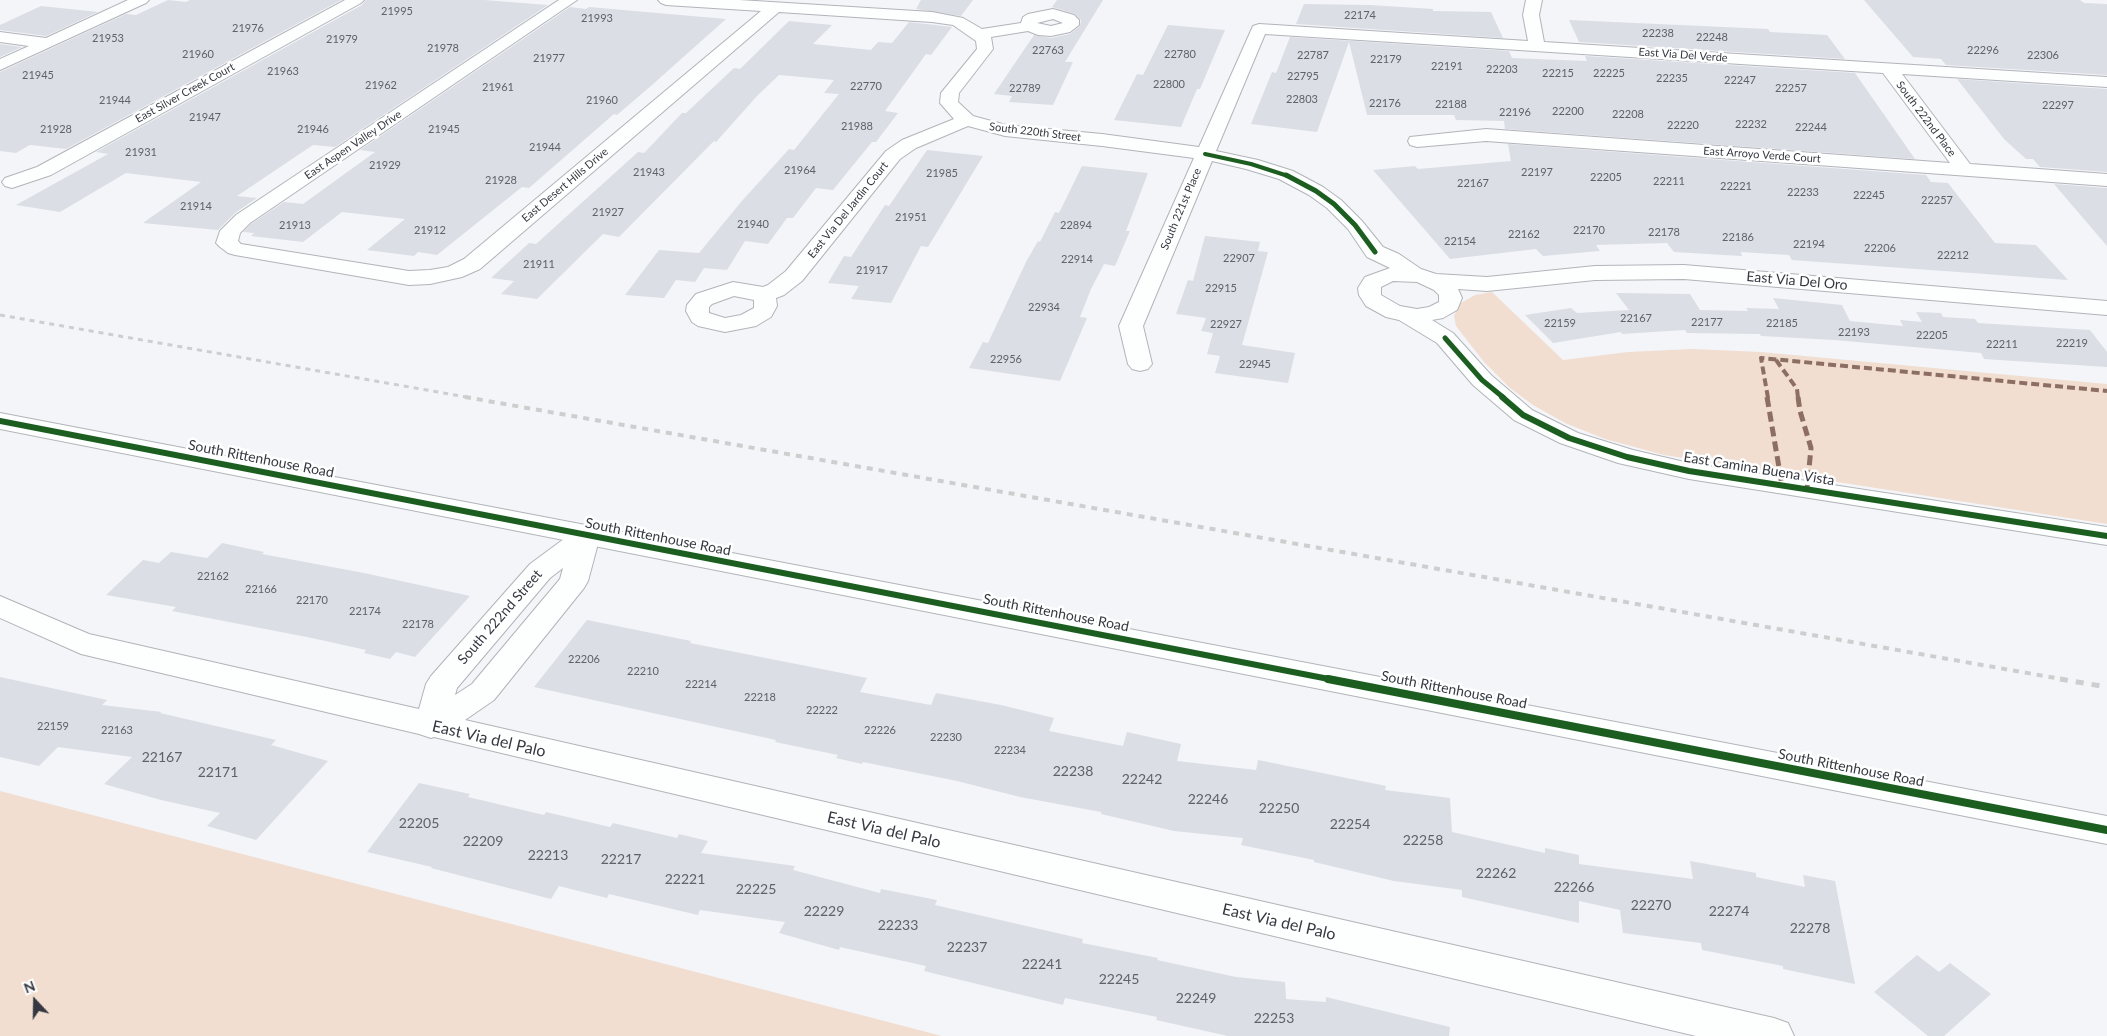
<!DOCTYPE html>
<html>
<head>
<meta charset="utf-8">
<style>
  body { margin:0 }
  #map { position:relative; width:2107px; height:1036px; overflow:hidden; background:#f3f5f9; font-family:Lato,sans-serif }
  canvas { display:block }
  .north { position:absolute; left:10px; top:976px; width:50px; height:50px; -webkit-text-stroke:4px #fff; paint-order:stroke; rotate:339deg; font-size:14px; font-weight:700; line-height:20px; text-align:center; color:#353840 }
  .north::after { content:''; display:block; margin:auto; width:18px; height:22px; background:#353840; clip-path:polygon(50% 0,100% 100%,50% 72%,0 100%) }
</style>
</head>
<body>
<div id="map">
<canvas width="2107" height="1036"></canvas>
<div class="north">N</div>
</div>
<script>
const context = document.querySelector('canvas').getContext('2d');
context.lineJoin = 'round';
function fillPath(path, color) { context.fillStyle = color; context.fill(path, 'evenodd'); }
const toPath = rows => new Path2D(rows.map(r => 'M' + r).join(''));
function stroke(path, color, width, dash) { context.strokeStyle = color; context.lineWidth = width; context.lineCap = dash ? 'butt' : 'round'; context.setLineDash(dash || []); context.stroke(path); }
function drawText(font, color, halo, rows, align = 'center') {
  context.font = font + ' Lato,sans-serif'; context.lineWidth = 5; context.setLineDash([]); context.textBaseline = 'middle'; context.strokeStyle = halo; context.fillStyle = color; for (const [text, x, y, turn = 0] of rows) {
    context.save(); context.translate(x, y); context.rotate((+turn || 0) * Math.PI / 180); context.textAlign = isNaN(turn) ? turn : align; if (halo) context.strokeText(text, 0, 0); context.fillText(text, 0, 0); context.restore();
  }
}
const green = toPath([
  [1492,292,1563,360,1628,352,1692,349,1761,352,2107,384,2107,524,1664,455,1605,439,1565,423,1533,405,1510,388,1484,362,1456,326,1454,316,1459,304,1475,295],
  [0,791,942,1036,0,1036]
]);
const building = toPath([
  [168,0,186,2,190,0,341,0,66,149,30,145,16,153,0,151,0,72,126,14,136,15],
  [366,0,484,0,548,5,335,147,313,145,237,196,257,198,235,213,218,230,143,223,201,182,126,173,60,212,16,205,108,154,96,152,362,5],
  [921,0,973,0,961,16,916,9],
  [1057,0,1103,0,1065,62,1073,62,1053,105,1009,102,1012,96,994,94,1034,35,1051,38,1070,34,1080,26,1081,20,1075,14,1052,7],
  [1864,0,2080,0,2084,3,2107,4,2107,75,1946,65,1941,59,1913,57],
  [1304,4,1370,5,1433,9,1433,11,1491,12,1503,38,1296,24],
  [41,6,98,12,46,36,0,30,0,25],
  [570,7,586,9,589,7,726,19,652,85,617,115,614,114,529,188,522,187,437,255,418,252,414,256,367,250,405,219,342,212,303,242,251,236,254,233,243,232,251,224,284,202,303,204,375,152,360,150],
  [1569,20,1768,29,1770,32,1827,35,1845,59,1579,42],
  [789,21,832,25,813,44,871,50,878,42,892,43,909,22,952,27,931,55,926,54,885,111,898,113,876,142,872,142,833,190,816,188,793,218,787,218,768,244,745,241,727,270,704,268,695,282,676,280,664,298,625,295,659,250,699,253,741,202,789,149,794,150,839,94,824,93,834,80,779,75,757,96,716,142,714,141,619,237,603,234,537,299,501,294,514,281,491,278,529,243,536,244,638,152,644,153,682,113,686,113,734,68,740,69],
  [1168,25,1225,30,1200,89,1197,89,1181,127,1114,120,1137,74,1143,75],
  [1290,37,1509,51,1512,58,1587,61,1585,56,1855,73,1915,159,1505,129,1504,121,1456,120,1454,115,1367,115,1349,42,1317,132,1251,124,1272,72,1276,73],
  [0,44,22,47,0,57],
  [1957,79,2107,89,2107,172,2040,167,2033,159,2026,159,2004,139],
  [1508,144,1926,175,1931,182,1948,183,1995,243,2036,245,2068,280,1792,260,1789,255,1741,252,1742,256,1674,252,1667,243,1596,245,1600,251,1543,256,1536,249,1450,259,1373,170,1415,166,1418,169,1511,161],
  [927,150,983,156,928,247,921,246,891,303,851,299,859,286,828,283,844,256,851,257,885,205,889,206],
  [1082,166,1148,173,1126,231,1130,231,1115,266,1104,264,1091,289,1080,317,1087,318,1060,381,969,368,983,342,988,343,1026,262,1038,241,1040,242,1055,212,1059,213],
  [2054,184,2107,188,2107,246],
  [1205,236,1260,242,1258,251,1268,252,1242,345,1295,353,1288,383,1215,373,1220,356,1207,354,1213,333,1201,331,1206,318,1176,314,1188,280,1193,281],
  [1616,293,1690,294,1700,310,1748,311,1746,308,1779,309,1773,298,1842,305,1850,321,1903,326,1900,320,1922,322,1916,312,1941,313,1943,317,1975,319,1978,323,2090,330,2107,352,2107,367,1984,359,1981,353,1834,340,1761,336,1760,334,1687,333,1685,330,1622,334,1621,332,1553,343,1525,315,1571,308,1577,313,1629,310],
  [222,543,264,552,262,554,364,573,470,596,415,657,396,652,390,659,364,653,366,650,312,638,172,611,176,607,106,595,143,560,159,563,171,552,207,558],
  [587,620,691,641,690,643,867,678,860,692,931,705,936,693,1001,705,1054,718,1049,731,1123,746,1127,732,1181,744,1177,761,1256,770,1258,760,1386,786,1385,790,1450,798,1452,832,1545,853,1545,848,1579,855,1579,864,1693,879,1690,861,1756,873,1756,877,1805,887,1803,875,1835,881,1855,984,1783,969,1783,966,1702,950,1701,943,1623,933,1620,910,1579,901,1579,923,1462,897,1462,890,1394,881,1314,862,1314,860,1241,845,1243,838,1174,831,1101,814,1101,812,1020,797,957,781,863,762,862,764,836,758,838,755,775,742,776,740,534,687],
  [0,677,107,700,102,705,162,712,160,713,276,740,271,745,328,761,256,840,207,826,220,813,161,800,104,784,132,757,58,747,39,766,0,757],
  [419,783,470,794,468,797,544,815,546,812,610,827,613,823,677,838,679,834,708,841,701,853,795,866,793,870,880,893,881,889,937,900,935,905,1083,939,1082,943,1158,958,1157,960,1236,977,1285,982,1286,999,1326,1002,1326,997,1450,1027,1449,1036,1228,1036,1156,1020,1157,1017,1065,998,1063,1005,924,971,926,966,840,947,839,950,779,933,785,922,700,910,698,915,609,894,607,898,559,886,551,899,431,868,432,867,367,852],
  [1917,955,1939,972,1950,963,1991,994,1944,1036,1928,1036,1874,992]
]);
const minor = toPath([
  [128,0,149,0,146,3,0,70,0,59,29,46,0,42,0,32,46,38,128,0],
  [345,0,364,0,361,3,51,175,12,188,5,186,2,182,5,178,37,167,345,0],
  [559,0,577,0,250,223,240,233,238,241,241,244,409,271,430,270,448,267,464,259,761,11,666,5,661,3,658,0,739,0,932,12,963,18,982,29,1021,23,1023,17,1028,14,1053,9,1074,15,1079,20,1079,25,1070,32,1051,36,1038,35,1028,31,991,37,993,49,959,93,958,102,973,116,1006,125,1102,134,1199,147,1253,26,1259,24,1528,41,1523,15,1526,0,1542,0,1539,15,1544,42,2107,77,2107,87,1902,74,1970,164,2107,174,2107,186,1486,141,1417,147,1410,145,1408,141,1410,137,1486,129,1950,163,1883,73,1265,34,1216,151,1258,160,1293,171,1323,187,1341,200,1362,221,1383,247,1399,254,1421,269,1436,274,1487,277,1595,266,1684,265,2107,301,2107,315,1684,279,1595,280,1487,291,1458,289,1462,298,1457,310,1443,318,1432,320,1453,333,1491,375,1532,410,1578,433,1633,450,1689,463,2107,527,2107,545,1689,479,1618,463,1560,443,1514,420,1473,385,1437,343,1399,320,1386,317,1366,306,1359,295,1358,288,1365,277,1390,268,1367,257,1348,229,1327,208,1309,195,1279,179,1246,169,1212,161,1143,326,1152,364,1148,369,1140,371,1132,369,1128,364,1119,326,1194,158,1102,146,1005,136,968,126,916,148,900,159,802,281,784,295,776,298,777,306,771,317,756,326,725,332,698,326,692,322,686,311,687,305,696,294,733,282,763,287,768,285,786,271,886,151,902,140,954,119,940,103,941,93,977,49,976,41,953,25,932,22,779,12,480,269,462,277,430,284,409,285,235,255,228,253,220,247,216,243,220,231,236,215,559,0],
  [1053,19,1063,23,1051,26,1037,23,1053,19],
  [1393,281,1417,282,1434,290,1439,295,1439,302,1429,307,1417,309,1400,306,1381,295,1381,287,1393,281],
  [734,296,754,300,754,308,741,315,725,318,709,313,709,307,712,304,734,296],
  [586,527,596,530,600,536,588,581,584,588,494,700,465,720,1774,1018,1788,1023,1794,1036,1696,1036,434,737,431,738,419,734,81,654,0,618,0,596,89,634,419,709,426,684,431,676,530,564,576,530,586,527],
  [563,568,560,579,472,684,455,695,457,688,550,578,563,568]
]);
const major = toPath([
  [0,413,2107,816,2107,844,0,429,0,413]
]);
const railFar2 = toPath([
  [0,315,472,398]
]);
const railFar1 = toPath([
  [465,397,2067,680]
]);
const rail = toPath([
  [2060,679,2107,687]
]);
const quietFar1 = toPath([
  [1776,360,1797,389,1798,398],
  [1768,398,1761,358,2107,391]
]);
const quiet = toPath([
  [1767,397,1782,485],
  [1798,397,1800,411,1811,448,1807,489]
]);
const cyclewayFar3 = toPath([
  [1205,154,1251,164,1288,176]
]);
const cyclewayFar2 = toPath([
  [1286,175,1316,191,1334,204,1355,225,1375,252],
  [1445,338,1482,380,1504,398]
]);
const cyclewayFar1 = toPath([
  [1502,397,1523,415,1569,438,1627,457,1689,471,2107,536],
  [0,421,1334,680]
]);
const cycleway = toPath([
  [1328,679,2107,830]
]);
const numberNames = [
  ["21995",397,11],
  ["22174",1360,15],
  ["21993",597,18],
  ["21976",248,28],
  ["22238",1658,33],
  ["22248",1712,37],
  ["21953",108,38],
  ["21979",342,39],
  ["21978",443,48],
  ["22763",1048,50],
  ["22296",1983,50],
  ["21960",198,54],
  ["22780",1180,54],
  ["22787",1313,55],
  ["22306",2043,55],
  ["21977",549,58],
  ["22179",1386,59],
  ["22191",1447,66],
  ["22203",1502,69],
  ["21963",283,71],
  ["22215",1558,73],
  ["22225",1609,73],
  ["21945",38,75],
  ["22795",1303,76],
  ["22235",1672,78],
  ["22247",1740,80],
  ["22800",1169,84],
  ["21962",381,85],
  ["22770",866,86],
  ["21961",498,87],
  ["22789",1025,88],
  ["22257",1791,88],
  ["22803",1302,99],
  ["21944",115,100],
  ["21960",602,100],
  ["22176",1385,103],
  ["22188",1451,104],
  ["22297",2058,105],
  ["22200",1568,111],
  ["22196",1515,112],
  ["22208",1628,114],
  ["21947",205,117],
  ["22232",1751,124],
  ["22220",1683,125],
  ["21988",857,126],
  ["22244",1811,127],
  ["21928",56,129],
  ["21946",313,129],
  ["21945",444,129],
  ["21944",545,147],
  ["21931",141,152],
  ["21929",385,165],
  ["21964",800,170],
  ["21943",649,172],
  ["22197",1537,172],
  ["21985",942,173],
  ["22205",1606,177],
  ["21928",501,180],
  ["22211",1669,181],
  ["22167",1473,183],
  ["22221",1736,186],
  ["22233",1803,192],
  ["22245",1869,195],
  ["22257",1937,200],
  ["21914",196,206],
  ["21927",608,212],
  ["21951",911,217],
  ["21940",753,224],
  ["21913",295,225],
  ["22894",1076,225],
  ["21912",430,230],
  ["22170",1589,230],
  ["22178",1664,232],
  ["22162",1524,234],
  ["22186",1738,237],
  ["22154",1460,241],
  ["22194",1809,244],
  ["22206",1880,248],
  ["22212",1953,255],
  ["22907",1239,258],
  ["22914",1077,259],
  ["21911",539,264],
  ["21917",872,270],
  ["22915",1221,288],
  ["22934",1044,307],
  ["22167",1636,318],
  ["22177",1707,322],
  ["22159",1560,323],
  ["22185",1782,323],
  ["22927",1226,324],
  ["22193",1854,332],
  ["22205",1932,335],
  ["22219",2072,343],
  ["22211",2002,344],
  ["22956",1006,359],
  ["22945",1255,364],
  ["22162",213,576],
  ["22166",261,589],
  ["22170",312,600],
  ["22174",365,611],
  ["22178",418,624],
  ["22206",584,659],
  ["22210",643,671],
  ["22214",701,684],
  ["22218",760,697],
  ["22222",822,710],
  ["22159",53,726],
  ["22163",117,730],
  ["22226",880,730],
  ["22230",946,737],
  ["22234",1010,750]
];
const farStreetnames = [
  ["East Via Del Verde",1683,55,4],
  ["East Silver Creek Court",185,93,-29],
  ["South 222nd Place",1926,119,53],
  ["South 220th Street",1035,132,7],
  ["East Aspen Valley Drive",353,145,-34],
  ["East Arroyo Verde Court",1762,155,4],
  ["East Desert Hills Drive",565,185,-40],
  ["South 221st Place",1181,209,-67],
  ["East Via Del Jardin Court",848,210,-51]
];
const streetNames = [
  ["East Via Del Oro",1797,281,5],
  ["South Rittenhouse Road",261,459,11],
  ["East Camina Buena Vista",1759,469,9],
  ["South Rittenhouse Road",658,537,11],
  ["South Rittenhouse Road",1056,613,11],
  ["South 222nd Street",500,617,-49],
  ["South Rittenhouse Road",1454,690,11],
  ["South Rittenhouse Road",1851,768,11]
];
const nearNumbernames = [
  ["22167",162,757],
  ["22238",1073,771],
  ["22171",218,772],
  ["22242",1142,779],
  ["22246",1208,799],
  ["22250",1279,808],
  ["22205",419,823],
  ["22254",1350,824],
  ["22258",1423,840],
  ["22209",483,841],
  ["22213",548,855],
  ["22217",621,859],
  ["22262",1496,873],
  ["22221",685,879],
  ["22266",1574,887],
  ["22225",756,889],
  ["22270",1651,905],
  ["22229",824,911],
  ["22274",1729,911],
  ["22233",898,925],
  ["22278",1810,928],
  ["22237",967,947],
  ["22241",1042,964],
  ["22245",1119,979],
  ["22249",1196,998],
  ["22253",1274,1018]
];
const nearStreetnames = [
  ["East Via del Palo",489,739,13],
  ["East Via del Palo",884,830,13],
  ["East Via del Palo",1279,922,13]
];
fillPath(green, '#f1ded0');
fillPath(building, '#dbdee4');
stroke(minor, '#b2b4b9', 2);
stroke(major, '#b2b4b9', 2);
fillPath(minor, '#fdfefe');
fillPath(major, '#fdfefe');
stroke(railFar2, '#cececf', 3, [5, 5]);
stroke(railFar1, '#cececf', 4, [6, 6]);
stroke(rail, '#cececf', 5, [8, 8]);
stroke(quietFar1, '#8d6e63', 4, [8, 4]);
stroke(quiet, '#8d6e63', 5, [10, 5]);
stroke(cyclewayFar3, '#1b5e20', 4);
stroke(cyclewayFar2, '#1b5e20', 5);
stroke(cyclewayFar1, '#1b5e20', 6);
stroke(cycleway, '#1b5e20', 8);
drawText('11px', '#5e6269', null, numberNames);
drawText('11px', '#353840', '#fff', farStreetnames);
drawText('14px', '#353840', '#fff', streetNames);
drawText('14px', '#5e6269', null, nearNumbernames);
drawText('16px', '#353840', '#fff', nearStreetnames);
</script>
</body>
</html>
